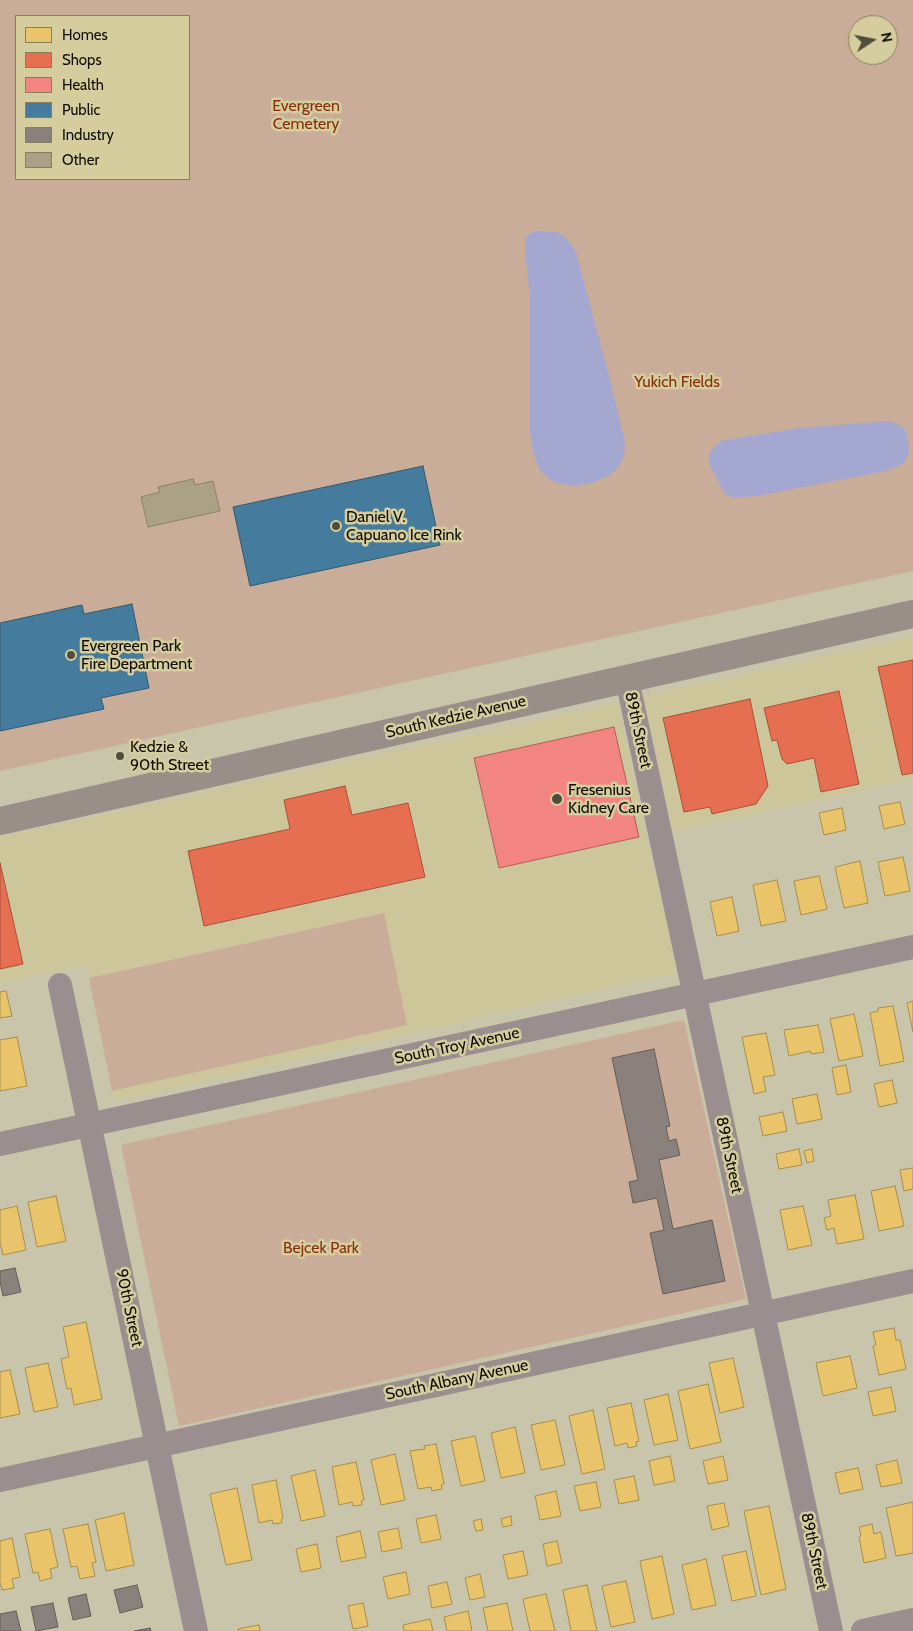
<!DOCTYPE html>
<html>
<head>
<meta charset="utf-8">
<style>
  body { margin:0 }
  #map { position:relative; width:913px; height:1631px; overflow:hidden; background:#c9c5ab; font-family:Cabin,sans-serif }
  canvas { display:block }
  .legend { position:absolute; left:15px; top:15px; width:175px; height:165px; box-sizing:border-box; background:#d6cd9e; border:1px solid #87805f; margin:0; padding:6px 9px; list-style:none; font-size:15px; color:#100d00 }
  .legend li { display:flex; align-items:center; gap:10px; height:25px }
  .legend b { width:25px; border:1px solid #87805f }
  .north { position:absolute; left:848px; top:15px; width:50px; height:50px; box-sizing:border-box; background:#d6cd9e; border:1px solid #87805f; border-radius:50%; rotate:79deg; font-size:14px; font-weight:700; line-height:20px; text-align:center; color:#100d00 }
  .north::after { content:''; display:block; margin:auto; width:18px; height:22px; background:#514d3c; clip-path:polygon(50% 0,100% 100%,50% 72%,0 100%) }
</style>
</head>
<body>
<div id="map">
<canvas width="913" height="1631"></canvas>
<ul class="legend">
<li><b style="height:14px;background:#e9c46a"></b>Homes</li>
<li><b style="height:14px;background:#e76f51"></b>Shops</li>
<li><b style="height:14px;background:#f28482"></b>Health</li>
<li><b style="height:14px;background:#457b9d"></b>Public</li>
<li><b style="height:14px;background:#8a817c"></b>Industry</li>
<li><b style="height:14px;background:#aaa187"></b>Other</li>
</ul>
<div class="north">N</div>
</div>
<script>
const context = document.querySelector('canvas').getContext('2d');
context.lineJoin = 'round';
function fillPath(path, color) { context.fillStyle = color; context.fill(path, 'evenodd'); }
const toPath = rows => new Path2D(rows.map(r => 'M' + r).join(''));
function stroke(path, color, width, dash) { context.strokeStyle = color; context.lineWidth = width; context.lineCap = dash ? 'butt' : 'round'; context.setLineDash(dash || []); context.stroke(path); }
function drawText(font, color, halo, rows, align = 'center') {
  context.font = font + ' Cabin,sans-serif'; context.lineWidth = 5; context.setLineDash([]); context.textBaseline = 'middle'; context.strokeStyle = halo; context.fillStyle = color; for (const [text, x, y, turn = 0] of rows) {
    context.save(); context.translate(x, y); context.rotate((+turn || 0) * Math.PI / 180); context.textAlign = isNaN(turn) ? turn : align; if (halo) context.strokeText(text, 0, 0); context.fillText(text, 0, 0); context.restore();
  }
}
const built = toPath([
  [913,636,913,779,673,832,644,696],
  [617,703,677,973,114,1101,86,965,0,983,0,837]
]);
const green = toPath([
  [0,0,913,0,913,571,0,771],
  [16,16,189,16,189,179,16,179],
  [858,25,888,25,888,55,858,55],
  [384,913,407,1025,112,1091,89,978],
  [684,1020,746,1299,179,1426,121,1145]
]);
const water = toPath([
  [545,231,560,233,568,240,576,252,610,379,625,443,624,456,619,466,610,475,592,483,572,486,556,483,547,477,539,469,533,453,530,433,530,298,525,250,525,238,532,232],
  [890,421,899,425,905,429,908,439,909,453,904,463,896,467,881,472,757,496,734,498,725,494,710,466,709,455,713,448,721,441,799,428]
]);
const homes = toPath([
  [900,802,905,824,884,829,879,806,900,802],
  [842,808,846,830,824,835,819,813,842,808],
  [903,857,910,891,885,896,878,862,903,857],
  [860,861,868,903,844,908,835,867,860,861],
  [819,876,827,909,801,915,794,881,819,876],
  [777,880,786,921,761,926,753,885,777,880],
  [732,897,739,931,717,936,710,902,732,897],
  [6,991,12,1016,0,1018,0,992,6,991],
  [913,1001,913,1032,907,1003,913,1001],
  [893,1006,904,1061,880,1066,870,1013,878,1011,878,1008,893,1006],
  [854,1014,863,1056,839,1061,830,1019,854,1014],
  [818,1025,824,1052,811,1054,810,1051,789,1056,784,1030,818,1025],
  [766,1033,775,1075,763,1077,766,1091,754,1094,742,1037,766,1033],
  [17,1037,27,1086,0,1091,0,1040,17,1037],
  [846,1065,851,1092,837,1095,832,1068,846,1065],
  [892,1080,897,1103,879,1107,874,1084,892,1080],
  [817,1094,822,1119,797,1124,792,1099,817,1094],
  [783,1112,787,1131,763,1136,759,1117,783,1112],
  [799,1149,802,1165,779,1169,776,1154,799,1149],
  [812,1149,814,1161,807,1163,804,1151,812,1149],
  [913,1168,913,1189,904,1191,900,1170,913,1168],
  [895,1186,904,1226,879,1231,871,1191,895,1186],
  [855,1195,864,1239,837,1244,834,1228,827,1230,824,1218,831,1216,828,1200,855,1195],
  [56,1196,66,1241,37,1247,28,1202,56,1196],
  [17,1206,26,1250,3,1255,0,1242,0,1210,17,1206],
  [803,1206,812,1245,788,1250,780,1210,803,1206],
  [86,1322,102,1399,74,1405,71,1388,67,1389,61,1359,69,1357,63,1327,86,1322],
  [894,1328,896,1340,900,1340,906,1369,879,1375,873,1346,876,1345,873,1332,894,1328],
  [850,1356,857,1388,823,1396,816,1363,850,1356],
  [733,1358,744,1407,720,1413,709,1363,733,1358],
  [48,1363,58,1407,34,1412,25,1368,48,1363],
  [10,1370,20,1414,0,1418,0,1372,10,1370],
  [708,1384,721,1442,690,1449,678,1391,708,1384],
  [891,1387,896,1411,873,1416,868,1392,891,1387],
  [668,1394,678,1440,654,1445,644,1400,668,1394],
  [631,1403,639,1441,636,1442,637,1446,628,1448,627,1443,615,1446,607,1408,631,1403],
  [593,1410,605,1469,582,1474,569,1416,593,1410],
  [555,1420,565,1465,541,1470,531,1425,555,1420],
  [515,1427,525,1473,501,1478,491,1433,515,1427],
  [475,1436,485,1481,461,1486,451,1441,475,1436],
  [436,1444,444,1484,441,1485,442,1489,432,1491,431,1487,418,1489,410,1451,425,1449,424,1446,436,1444],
  [395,1454,405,1500,381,1505,371,1460,395,1454],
  [670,1456,675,1481,654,1485,649,1461,670,1456],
  [723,1456,728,1480,708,1484,703,1461,723,1456],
  [897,1460,902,1483,881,1487,876,1465,897,1460],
  [356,1462,364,1500,361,1501,362,1505,353,1506,352,1502,339,1505,332,1467,356,1462],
  [858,1468,863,1489,840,1494,835,1473,858,1468],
  [315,1470,325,1516,301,1521,291,1476,315,1470],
  [634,1476,639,1500,619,1504,614,1480,634,1476],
  [276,1480,283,1518,281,1519,282,1523,273,1524,272,1520,259,1523,252,1485,276,1480],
  [596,1482,601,1507,580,1511,574,1486,596,1482],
  [237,1488,252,1560,226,1565,210,1494,237,1488],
  [556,1491,561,1516,540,1520,535,1496,556,1491],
  [913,1502,913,1553,896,1556,886,1508,913,1502],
  [724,1503,729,1526,712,1530,707,1506,724,1503],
  [769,1506,786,1589,761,1595,744,1511,769,1506],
  [124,1513,134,1565,106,1571,95,1520,124,1513],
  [436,1515,441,1539,421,1543,416,1519,436,1515],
  [511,1516,512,1525,503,1527,501,1519,511,1516],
  [481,1519,483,1530,476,1531,473,1521,481,1519],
  [88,1524,96,1562,92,1563,95,1576,80,1579,77,1566,71,1567,63,1529,88,1524],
  [872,1524,874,1534,881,1532,886,1558,864,1563,859,1537,861,1536,859,1527,872,1524],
  [398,1528,402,1548,382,1552,378,1532,398,1528],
  [50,1529,58,1567,50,1569,52,1578,40,1581,38,1572,33,1573,25,1534,50,1529],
  [360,1531,366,1557,341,1562,336,1537,360,1531],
  [12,1538,20,1577,12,1579,14,1588,2,1590,0,1582,0,1541,12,1538],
  [557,1541,562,1563,547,1566,543,1544,557,1541],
  [317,1544,321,1568,301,1572,296,1549,317,1544],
  [523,1551,528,1575,508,1579,503,1555,523,1551],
  [746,1551,756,1596,732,1601,722,1556,746,1551],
  [662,1556,674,1614,652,1619,640,1561,662,1556],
  [706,1559,716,1605,692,1610,682,1565,706,1559],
  [406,1572,410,1594,388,1599,383,1577,406,1572],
  [480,1574,485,1597,470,1600,465,1578,480,1574],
  [626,1581,635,1622,611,1627,602,1586,626,1581],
  [447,1582,452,1604,432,1608,428,1586,447,1582],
  [587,1585,597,1631,571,1631,563,1590,587,1585],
  [546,1594,555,1631,530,1631,523,1599,546,1594],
  [363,1603,368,1626,353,1629,348,1606,363,1603],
  [507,1603,513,1631,488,1631,483,1608,507,1603],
  [468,1611,472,1631,447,1631,444,1617,468,1611],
  [430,1619,433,1631,404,1631,403,1625,430,1619],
  [259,1625,260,1631,238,1631,238,1629,259,1625]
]);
const shops = toPath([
  [913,660,913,773,902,775,878,667,913,660],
  [839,691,859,784,821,792,814,758,787,764,782,759,777,740,772,741,764,708,839,691],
  [750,699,768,786,756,804,712,814,710,807,684,812,663,718,750,699],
  [345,786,352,815,408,803,425,877,204,926,188,851,290,829,284,800,345,786],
  [0,863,23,964,0,969,0,863]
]);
const health = toPath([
  [614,727,639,837,499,868,474,758,614,727]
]);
const public = toPath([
  [423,466,440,545,250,586,233,507,423,466],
  [132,604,149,688,101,698,104,709,0,731,0,623,82,605,84,614,132,604]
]);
const industry = toPath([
  [654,1049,670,1126,666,1127,669,1141,676,1139,680,1155,659,1160,673,1229,712,1220,725,1281,663,1294,650,1233,664,1230,657,1198,633,1203,629,1182,638,1180,612,1058,654,1049],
  [15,1268,21,1292,3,1296,0,1282,0,1271,15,1268],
  [137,1585,143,1607,120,1613,114,1590,137,1585],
  [86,1594,91,1616,73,1620,68,1598,86,1594],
  [53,1603,58,1627,36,1631,31,1607,53,1603],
  [16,1611,21,1631,0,1631,0,1614,16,1611],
  [150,1628,151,1631,134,1631,150,1628]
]);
const building = toPath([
  [193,479,195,485,213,481,220,511,148,527,141,497,160,492,158,487,193,479]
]);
const minor = toPath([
  [627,679,831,1631],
  [60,985,196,1631],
  [0,1144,913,947],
  [0,1480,913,1281],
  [863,1631,913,1620]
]);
const major = toPath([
  [0,821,913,614]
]);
const markers = [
  [336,526,5,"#514d3c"],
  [71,655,5,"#514d3c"],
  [120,756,5,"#514d3c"],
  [557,799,6,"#514d3c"]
];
const parkNames = [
  ["Evergreen",306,106],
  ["Cemetery",306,124],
  ["Yukich Fields",677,382],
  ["Bejcek Park",321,1248]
];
const poiNames = [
  ["Daniel V.",346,517],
  ["Capuano Ice Rink",346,535],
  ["Evergreen Park",81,646],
  ["Fire Department",81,664],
  ["Kedzie &",130,747],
  ["90th Street",130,765],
  ["Fresenius",568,790],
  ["Kidney Care",568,808]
];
const streetNames = [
  ["South Kedzie Avenue",456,717,-13],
  ["89th Street",638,730,78],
  ["South Troy Avenue",457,1046,-12],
  ["89th Street",729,1155,78],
  ["90th Street",129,1308,78],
  ["South Albany Avenue",457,1380,-12],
  ["89th Street",814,1551,78]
];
fillPath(built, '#cdc69b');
fillPath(green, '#caad99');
fillPath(water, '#a4a8d0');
fillPath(homes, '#e9c46a');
stroke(homes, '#a88d4a', 1);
fillPath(shops, '#e76f51');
stroke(shops, '#a65239', 1);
fillPath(health, '#f28482');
stroke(health, '#ae605b', 1);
fillPath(public, '#457b9d');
stroke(public, '#355a6e', 1);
fillPath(industry, '#8a817c');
stroke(industry, '#655e57', 1);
fillPath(building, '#aaa187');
stroke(building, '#89826e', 1);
stroke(minor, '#9b8e8f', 24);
stroke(major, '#9a8e89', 28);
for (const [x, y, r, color] of markers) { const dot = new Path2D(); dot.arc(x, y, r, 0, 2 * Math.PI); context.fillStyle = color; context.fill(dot); stroke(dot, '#d6cd9e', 2); }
drawText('16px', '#882e0a', '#d6cd9e', parkNames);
drawText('16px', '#100d00', '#d6cd9e', poiNames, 'left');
drawText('16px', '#100d00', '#d6cd9e', streetNames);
</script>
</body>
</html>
